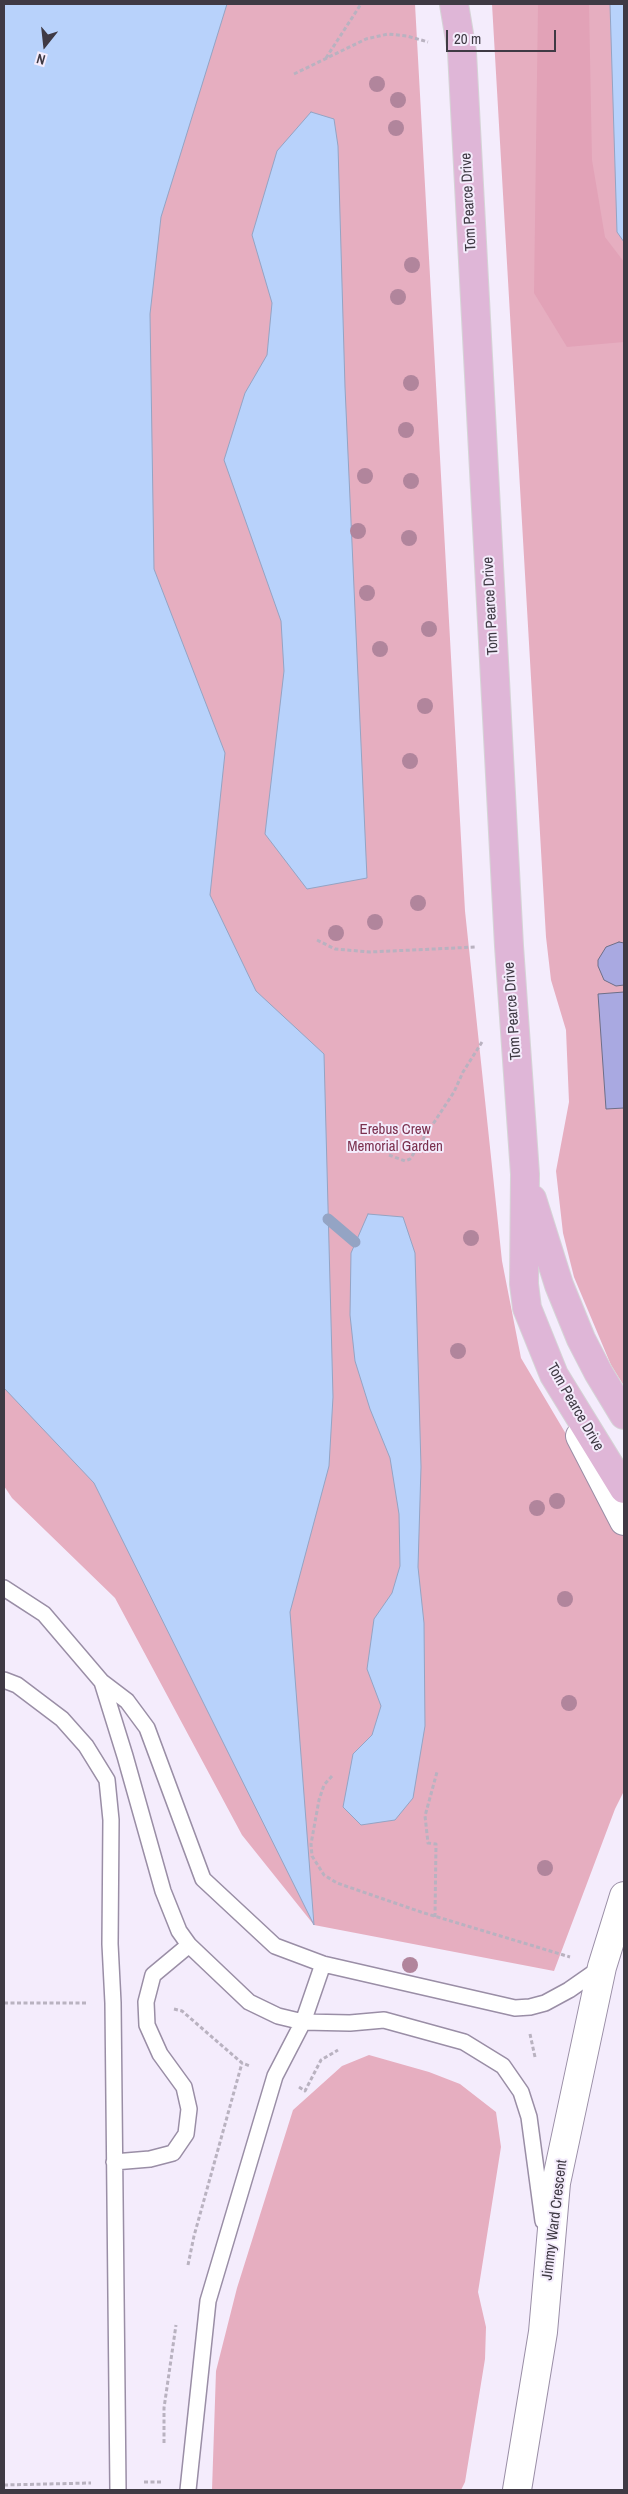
<!DOCTYPE html>
<html>
<head>
<meta charset="utf-8">
<style>
  body { margin:0 }
  #map { position:relative; width:628px; height:2494px; overflow:hidden; background:#f4ecfc; font-family:"Archivo Narrow",sans-serif }
  canvas { display:block }
  .frame { position:absolute; inset:0; border:5px solid #3f3a44; pointer-events:none }
  .north { position:absolute; left:20px; top:20px; width:50px; height:50px; -webkit-text-stroke:4px #f4ecfc; paint-order:stroke; rotate:196deg; font-size:14px; font-weight:700; line-height:20px; text-align:center; color:#3f3a44 }
  .north::after { content:''; display:block; margin:auto; width:18px; height:22px; background:#3f3a44; clip-path:polygon(50% 0,100% 100%,50% 72%,0 100%) }
  .scale { position:absolute; left:446px; top:30px; width:110px; height:22px; box-sizing:border-box; border:2px solid #3f3a44; border-top:0; padding-left:6px; font-size:15px; line-height:18px; white-space:nowrap; color:#3f3a44; -webkit-text-stroke:4px #f4ecfc; paint-order:stroke }
</style>
</head>
<body>
<div id="map">
<canvas width="628" height="2494"></canvas>
<div class="frame"></div>
<div class="north">N</div>
<div class="scale">20 m</div>
</div>
<script>
const context = document.querySelector('canvas').getContext('2d');
context.lineJoin = 'round';
function fillPath(path, color) { context.fillStyle = color; context.fill(path, 'evenodd'); }
const toPath = rows => new Path2D(rows.map(r => 'M' + r).join(''));
function stroke(path, color, width, dash) { context.strokeStyle = color; context.lineWidth = width; context.lineCap = dash ? 'butt' : 'round'; context.setLineDash(dash || []); context.stroke(path); }
function drawText(font, color, halo, rows, align = 'center') {
  context.font = font + ' "Archivo Narrow",sans-serif'; context.lineWidth = 4; context.setLineDash([]); context.textBaseline = 'middle'; context.strokeStyle = halo; context.fillStyle = color; for (const [text, x, y, turn = 0] of rows) {
    context.save(); context.translate(x, y); context.rotate((+turn || 0) * Math.PI / 180); context.textAlign = isNaN(turn) ? turn : align; if (halo) context.strokeText(text, 0, 0); context.fillText(text, 0, 0); context.restore();
  }
}
const green = toPath([
  [4,4,415,4,465,911,502,1261,521,1358,624,1532,624,1791,615,1809,554,1971,314,1925,242,1835,115,1598,12,1498,4,1486],
  [492,4,624,4,624,1386,611,1365,574,1277,563,1233,556,1171,569,1102,566,1030,551,980,546,937],
  [369,2055,429,2072,460,2084,496,2112,501,2147,478,2292,486,2327,485,2359,465,2482,461,2490,212,2490,216,2371,237,2288,293,2110,342,2066]
]);
const forest = toPath([
  [538,4,589,4,592,160,605,237,624,262,624,342,567,347,534,293]
]);
const water = toPath([
  [4,4,227,4,161,217,150,314,154,569,225,753,210,895,256,991,324,1054,333,1397,329,1466,290,1612,314,1925,94,1483,4,1388,4,4],
  [610,4,624,4,624,242,617,232,610,4],
  [311,112,334,119,338,146,345,387,367,878,307,889,265,834,284,671,281,621,224,460,245,393,267,355,272,303,252,235,277,151,311,112],
  [368,1214,403,1217,415,1253,421,1467,418,1567,424,1623,425,1726,413,1798,395,1820,361,1825,343,1807,353,1754,372,1735,381,1706,367,1669,374,1619,392,1593,400,1566,399,1514,390,1458,370,1409,355,1361,350,1315,351,1253,368,1214]
]);
const stream = toPath([
  [328,1219,355,1242]
]);
const building = toPath([
  [619,942,624,943,624,985,616,986,604,980,598,966,598,960,606,947,619,942],
  [624,992,624,1108,606,1109,598,994,624,992]
]);
const path = toPath([
  [326,58,361,4],
  [294,74,366,39,388,34,407,36,428,42],
  [317,940,335,949,370,952,476,947],
  [389,1155,405,1161,410,1159,454,1092,463,1072,482,1042],
  [332,1776,324,1785,319,1800,311,1844,312,1856,324,1875,337,1883,421,1912,570,1957],
  [435,1917,436,1844,428,1843,425,1816,437,1772],
  [4,2003,86,2003],
  [174,2009,182,2011,242,2063,250,2066],
  [530,2034,535,2057],
  [299,2087,305,2091,321,2060,338,2050],
  [188,2265,194,2236,242,2063],
  [164,2443,164,2408,176,2325],
  [144,2482,163,2482],
  [4,2485,91,2483]
]);
const service = toPath([
  [4,1588,44,1614,102,1682,127,1701,147,1728,203,1879,275,1946,323,1964,515,2008,530,2007,545,2003,569,1990,602,1967],
  [4,1680,17,1685,62,1719,86,1746,107,1780,111,1820,110,1944,113,2003,118,2490],
  [102,1682,125,1756,163,1891,179,1931,189,1945,249,2002,278,2016,303,2022,350,2023,384,2020,464,2042,503,2066,521,2092,529,2117,543,2221],
  [114,2162,150,2159,173,2153,186,2134,189,2109,184,2087,160,2054,147,2025,146,2002,153,1975,189,1945],
  [188,2490,208,2301,275,2076,303,2022,323,1964]
]);
const tertiary = toPath([
  [580,1436,624,1521],
  [517,2490,543,2332,556,2183,602,1967,624,1896]
]);
const primary = toPath([
  [454,4,462,52,509,946,525,1174,524,1284,527,1308,554,1375,624,1489],
  [532,1199,559,1285,581,1339,598,1372,624,1415]
]);
const trees = [
  [377,84],
  [398,100],
  [396,128],
  [412,265],
  [398,297],
  [411,383],
  [406,430],
  [365,476],
  [411,481],
  [358,531],
  [409,538],
  [367,593],
  [429,629],
  [380,649],
  [425,706],
  [410,761],
  [418,903],
  [375,922],
  [336,933],
  [471,1238],
  [458,1351],
  [557,1501],
  [537,1508],
  [565,1599],
  [569,1703],
  [545,1868],
  [410,1965]
];
const streetNames = [
  ["Tom Pearce Drive",469,202,-93],
  ["Tom Pearce Drive",491,606,-93],
  ["Tom Pearce Drive",513,1011,-94],
  ["Tom Pearce Drive",575,1407,60],
  ["Jimmy Ward Crescent",555,2220,-83]
];
const parkNames = [
  ["Erebus Crew",395,1130],
  ["Memorial Garden",395,1147]
];
fillPath(green, '#e6aec0');
fillPath(forest, '#e2a2b7');
fillPath(water, '#b8d2fb');
stroke(water, '#94a4c4', 1);
stroke(stream, '#94a4c4', 11);
fillPath(building, '#a9a9e1');
stroke(building, '#6e6f88', 1);
stroke(service, '#9a8ea6', 18);
stroke(tertiary, '#9a8ea6', 30);
stroke(primary, '#d5d4d6', 30);
stroke(path, '#b9b2c0', 3, [4, 2.5]);
stroke(service, '#fff', 15);
stroke(tertiary, '#fff', 28);
stroke(primary, '#dfb6d7', 28);
context.fillStyle = '#b1859c';
for (const [x, y] of trees) { context.beginPath(); context.arc(x, y, 8, 0, 2 * Math.PI); context.fill(); }
drawText('15px', '#3f3a44', '#f4ecfc', streetNames);
drawText('15px', '#7b304e', '#f4ecfc', parkNames);
</script>
</body>
</html>
